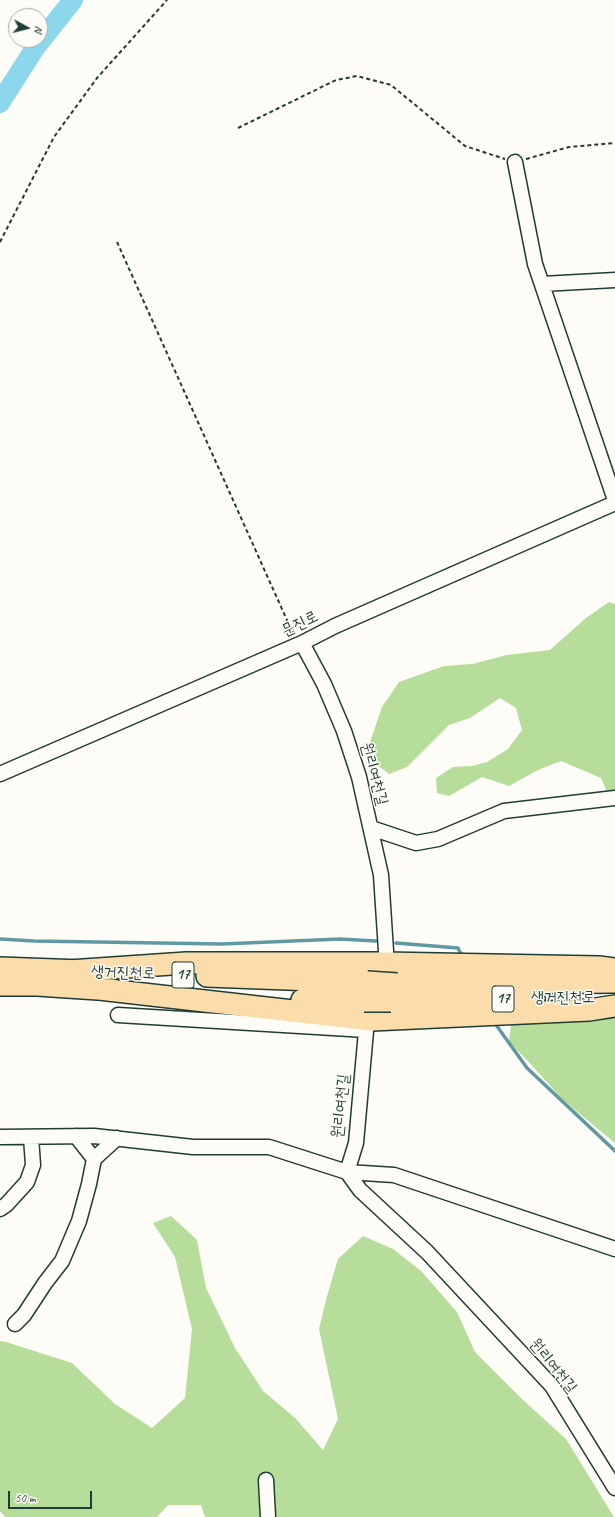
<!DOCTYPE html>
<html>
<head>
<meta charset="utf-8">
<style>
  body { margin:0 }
  #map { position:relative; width:615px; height:1517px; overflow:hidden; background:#fdfcf7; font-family:Caveat,sans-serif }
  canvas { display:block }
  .north { position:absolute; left:8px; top:8px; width:40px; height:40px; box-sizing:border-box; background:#fdfcf7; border:1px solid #a4b0a9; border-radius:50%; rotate:97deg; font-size:11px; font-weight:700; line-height:16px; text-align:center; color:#1f3d34 }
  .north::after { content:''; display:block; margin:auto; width:14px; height:18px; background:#1f3d34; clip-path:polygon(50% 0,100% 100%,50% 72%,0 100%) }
  .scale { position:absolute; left:8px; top:1491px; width:84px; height:18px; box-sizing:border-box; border:2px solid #1f3d34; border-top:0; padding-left:5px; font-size:12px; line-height:14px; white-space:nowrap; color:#1f3d34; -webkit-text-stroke:3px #fdfcf7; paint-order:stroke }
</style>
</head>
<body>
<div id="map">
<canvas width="615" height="1517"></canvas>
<div class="north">N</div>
<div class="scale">50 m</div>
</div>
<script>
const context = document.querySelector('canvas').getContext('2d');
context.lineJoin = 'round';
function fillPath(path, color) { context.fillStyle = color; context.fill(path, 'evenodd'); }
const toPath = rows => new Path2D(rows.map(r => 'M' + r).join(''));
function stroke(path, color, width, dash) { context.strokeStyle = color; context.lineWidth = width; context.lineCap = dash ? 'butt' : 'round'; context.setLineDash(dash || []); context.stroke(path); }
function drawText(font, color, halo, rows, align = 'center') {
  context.font = font + ' Caveat,"Poor Story",sans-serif'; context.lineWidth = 3; context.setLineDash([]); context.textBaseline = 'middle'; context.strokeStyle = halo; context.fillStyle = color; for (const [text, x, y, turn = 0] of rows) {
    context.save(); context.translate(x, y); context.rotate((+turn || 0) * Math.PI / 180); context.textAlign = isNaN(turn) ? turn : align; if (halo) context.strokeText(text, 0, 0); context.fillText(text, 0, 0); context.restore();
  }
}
const green = toPath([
  [609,602,615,604,615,795,608,794,601,778,561,761,538,770,509,786,482,777,449,796,437,793,436,778,453,767,472,766,487,762,508,749,522,730,516,708,500,698,470,718,449,725,407,767,389,774,376,764,370,742,382,707,399,682,444,666,472,664,507,655,550,650,586,618],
  [611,1017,615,1019,615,1143,563,1100,527,1060,509,1042,511,1024],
  [171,1216,197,1240,206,1288,235,1348,263,1391,295,1418,323,1450,338,1419,319,1329,326,1300,338,1259,363,1236,393,1249,421,1271,457,1312,475,1352,523,1400,566,1439,614,1517,205,1517,201,1505,168,1505,157,1517,5,1517,0,1511,0,1341,6,1342,72,1363,115,1404,152,1428,185,1398,192,1329,175,1257,153,1223]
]);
const stream = toPath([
  [0,939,34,941,222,944,340,939,376,941],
  [396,943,458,948,463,958],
  [494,1022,527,1068,615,1151]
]);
const river = toPath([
  [0,103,35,48,73,0]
]);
const path = toPath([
  [238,128,336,80,357,76,391,85,465,146,505,159],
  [526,159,569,147,615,143],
  [0,242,54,137,97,78,167,0],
  [117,242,291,629,294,633]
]);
const minor = toPath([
  [515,162,535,264,615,500],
  [542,284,615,280],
  [302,643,324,684,344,731,359,777,381,875,386,951,384,972],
  [0,774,302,643,335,626,615,503],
  [371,828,416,843,438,839,504,811,615,798],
  [370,1012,367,1020,356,1143,347,1172,360,1190,427,1252,552,1386,615,1488],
  [118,1015,366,1030],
  [76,1136,94,1159,117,1138],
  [0,1137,94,1136,193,1147,269,1147,347,1172,394,1175,615,1249],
  [0,1209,6,1205,27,1182,33,1165,31,1137],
  [15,1324,24,1315,45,1283,62,1261,79,1221,89,1184,94,1159],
  [266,1480,268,1517]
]);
const highway = toPath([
  [0,968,82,971],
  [69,971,186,963,385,963,599,967,615,969],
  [207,976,367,982],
  [397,984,615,982],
  [0,985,37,985,113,990],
  [99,989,372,1020,589,1010,615,1006],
  [302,1000,364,1001],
  [391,1001,534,999]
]);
const highwayBridge = toPath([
  [367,982,397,984],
  [364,1001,391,1001]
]);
const shields = [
  [183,975,22],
  [503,999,22]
];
const shieldNames = [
  ["17",183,975],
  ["17",503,999]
];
const streetNames = [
  ["문진로",300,624,-26],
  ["원리여천길",374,774,75],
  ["생거진천로",123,973,2],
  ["생거진천로",563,998],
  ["원리여천길",341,1106,-84],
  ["원리여천길",553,1366,51]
];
fillPath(green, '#b6de9a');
stroke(stream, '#6199a3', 3.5);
stroke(river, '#8dd7ed', 20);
stroke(minor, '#1f3d34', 17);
stroke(highway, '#1f3d34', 24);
stroke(path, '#1f3d34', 2, [4, 3]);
stroke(minor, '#fdfcf7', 14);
stroke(highway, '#faddab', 21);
stroke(highwayBridge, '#1f3d34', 24, []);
stroke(highwayBridge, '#faddab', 21);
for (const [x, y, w] of shields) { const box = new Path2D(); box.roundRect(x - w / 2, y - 13, w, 26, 3); context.fillStyle = '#fdfcf7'; context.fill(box); stroke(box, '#1f3d34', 1); }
drawText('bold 15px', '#1f3d34', null, shieldNames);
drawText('16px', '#1f3d34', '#fdfcf7', streetNames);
</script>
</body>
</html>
